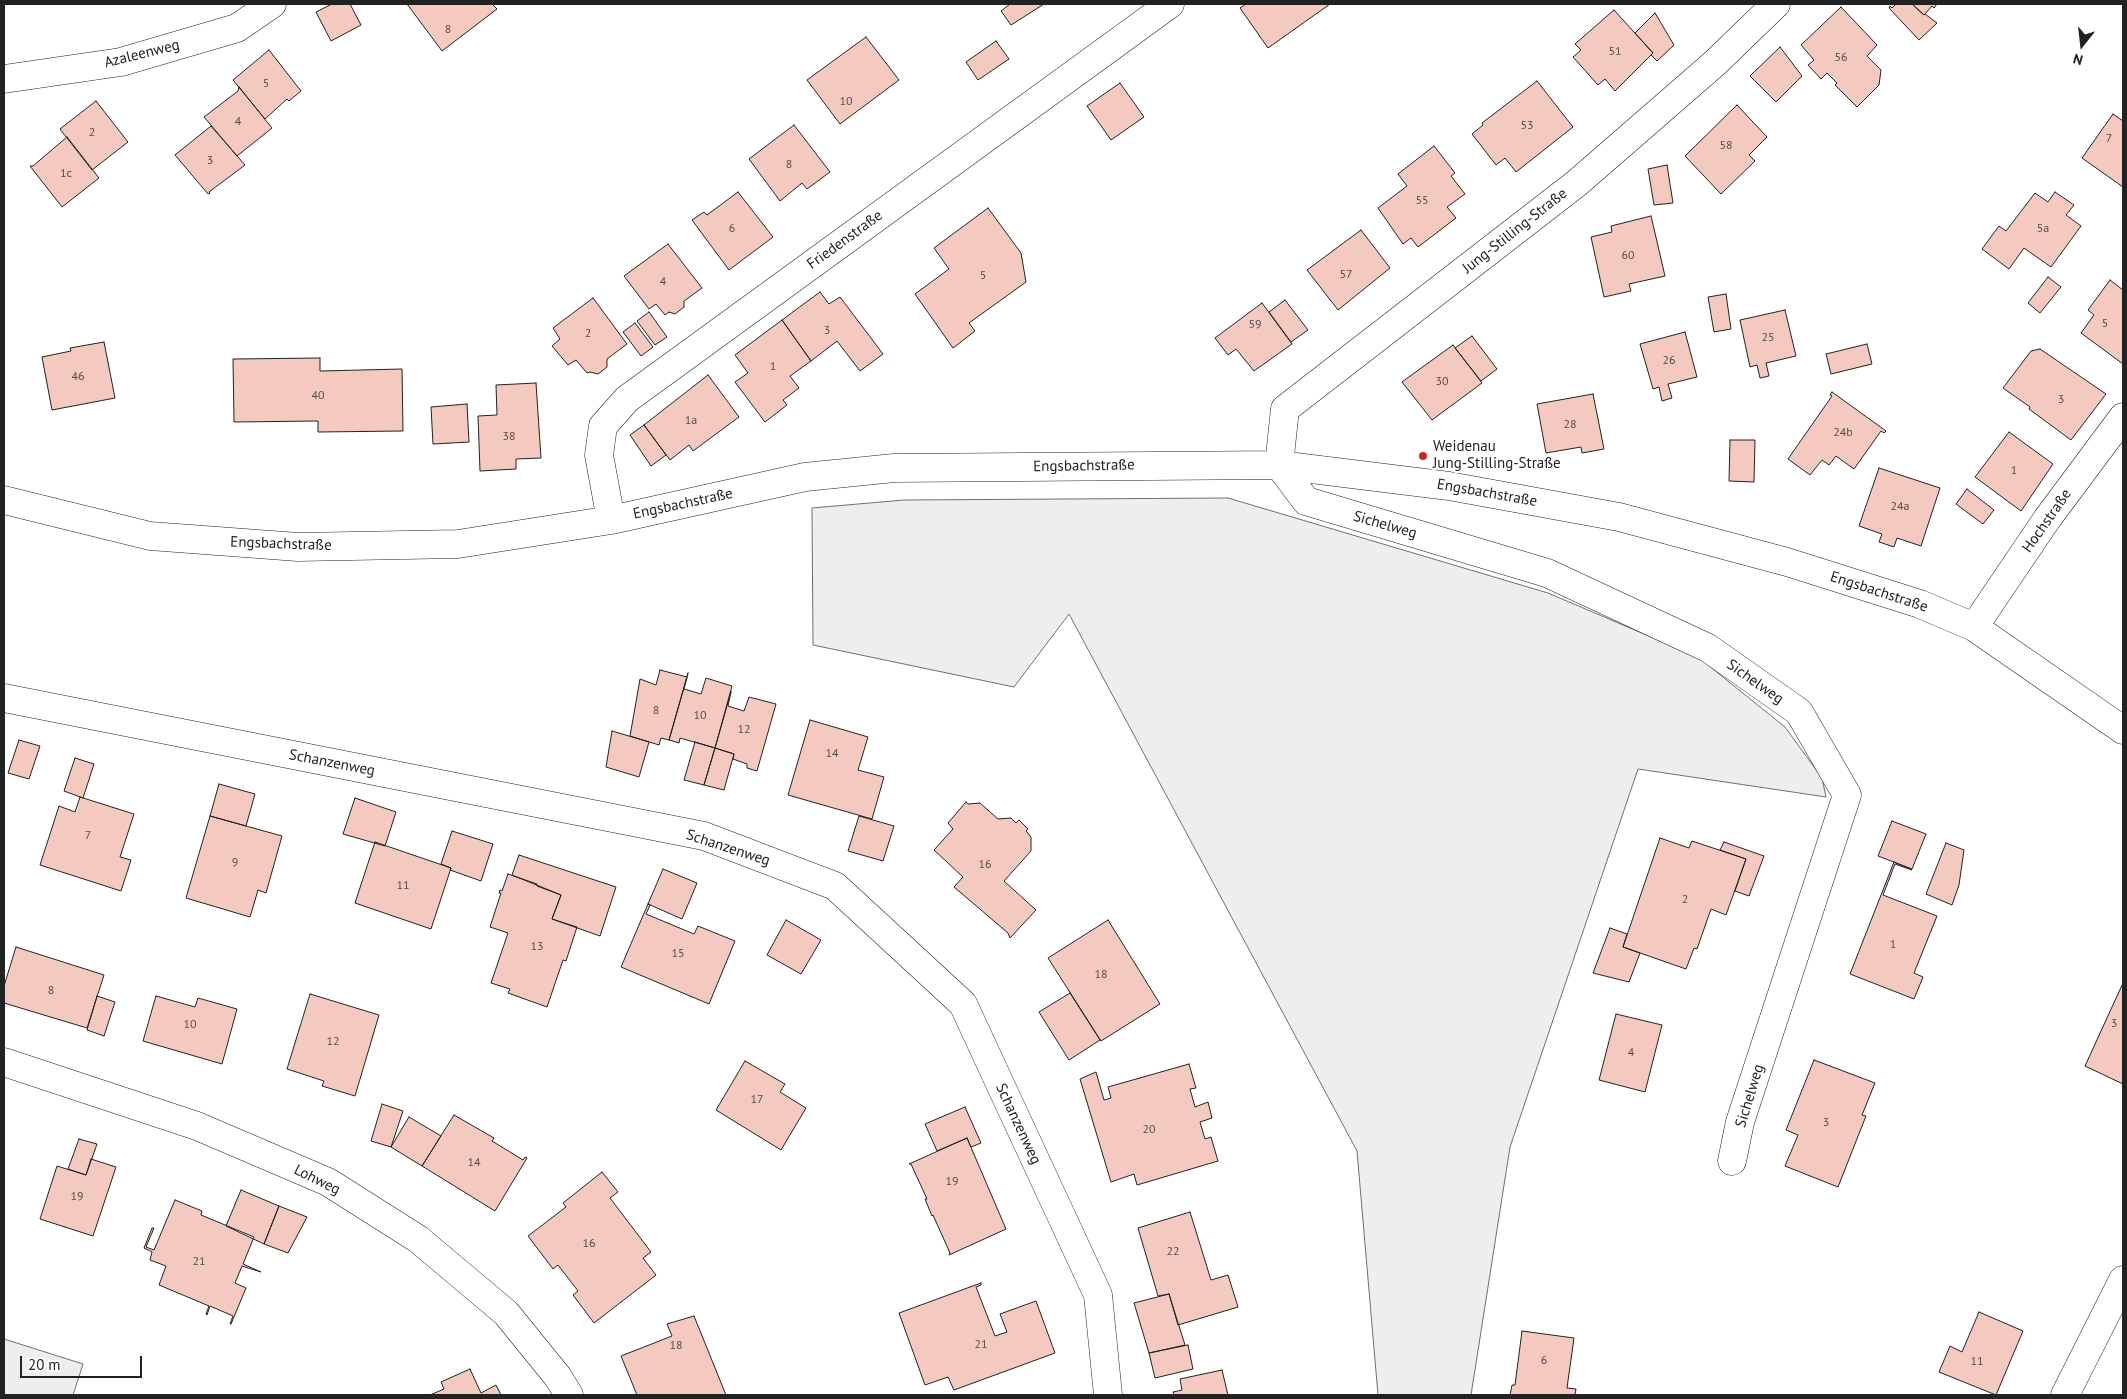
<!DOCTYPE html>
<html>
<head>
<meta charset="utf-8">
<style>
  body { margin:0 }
  #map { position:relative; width:2127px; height:1399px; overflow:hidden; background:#fff; font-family:"PT Sans",sans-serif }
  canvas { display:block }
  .frame { position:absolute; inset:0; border:5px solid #222; pointer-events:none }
  .north { position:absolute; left:2057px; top:20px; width:50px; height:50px; -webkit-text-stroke:4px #fff; paint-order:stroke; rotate:196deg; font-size:14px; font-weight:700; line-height:20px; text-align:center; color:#222 }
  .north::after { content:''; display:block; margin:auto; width:18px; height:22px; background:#222; clip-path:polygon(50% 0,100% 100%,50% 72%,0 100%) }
  .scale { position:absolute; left:20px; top:1356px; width:122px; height:22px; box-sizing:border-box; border:2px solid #222; border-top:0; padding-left:6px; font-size:15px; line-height:18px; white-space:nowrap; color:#222; -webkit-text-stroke:4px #fff; paint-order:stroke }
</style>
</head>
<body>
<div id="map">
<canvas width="2127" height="1399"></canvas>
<div class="frame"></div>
<div class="north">N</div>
<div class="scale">20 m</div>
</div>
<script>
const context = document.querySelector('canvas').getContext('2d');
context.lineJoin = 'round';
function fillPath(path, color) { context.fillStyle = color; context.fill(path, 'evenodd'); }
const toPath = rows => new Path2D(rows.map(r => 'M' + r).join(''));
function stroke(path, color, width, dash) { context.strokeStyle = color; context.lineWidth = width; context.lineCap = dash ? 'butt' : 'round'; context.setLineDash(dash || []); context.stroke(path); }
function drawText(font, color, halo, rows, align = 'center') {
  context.font = font + ' "PT Sans",sans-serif'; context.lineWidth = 4; context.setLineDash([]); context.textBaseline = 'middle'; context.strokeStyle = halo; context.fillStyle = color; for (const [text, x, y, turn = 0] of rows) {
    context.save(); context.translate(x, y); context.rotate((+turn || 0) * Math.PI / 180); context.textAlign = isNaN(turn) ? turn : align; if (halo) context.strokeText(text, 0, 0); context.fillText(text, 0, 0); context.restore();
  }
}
const green = toPath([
  [1228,498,1548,593,1698,657,1785,727,1822,778,1826,797,1638,769,1510,1147,1471,1395,1378,1395,1357,1151,1069,614,1014,687,813,645,812,508,904,500,1228,498],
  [4,1339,83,1364,73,1395,4,1395,4,1339]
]);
const building = toPath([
  [332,4,350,4,361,25,331,41,316,12,332,4],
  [407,4,492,4,497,9,442,51,407,4],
  [1010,4,1044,4,1011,25,1001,11,1010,4],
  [1246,4,1330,4,1268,48,1240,8,1246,4],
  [1896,4,1912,4,1924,15,1925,14,1937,23,1919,40,1889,8,1890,6,1892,8,1896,4],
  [1912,4,1937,4,1934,8,1932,6,1924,15,1912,4],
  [1841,7,1877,45,1867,56,1881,70,1879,85,1857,107,1835,85,1837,83,1827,73,1821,79,1808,65,1814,60,1801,45,1841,7],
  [1614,10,1653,53,1615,91,1605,79,1598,85,1573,57,1581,50,1575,44,1614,10],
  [1655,13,1674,45,1657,61,1651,55,1653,53,1635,33,1655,13],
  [866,37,899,80,840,124,807,80,866,37],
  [996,41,1009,59,978,80,966,62,996,41],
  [1780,47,1802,76,1776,102,1750,76,1780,47],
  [269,50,301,91,289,101,287,99,265,119,233,80,269,50],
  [1537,81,1573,127,1516,172,1505,158,1496,165,1472,134,1483,125,1482,123,1537,81],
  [1120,83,1144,117,1111,140,1087,106,1120,83],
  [239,87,272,128,237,156,204,117,238,91,239,87],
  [96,101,128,142,92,170,60,129,96,101],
  [1737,105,1767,137,1749,155,1755,161,1721,194,1685,156,1737,105],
  [2113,114,2123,121,2123,187,2082,158,2113,114],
  [794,125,830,172,807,189,802,183,780,201,749,159,794,125],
  [211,126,245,165,209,192,210,193,208,194,175,155,211,126],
  [67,137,99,178,62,207,30,166,33,166,67,137],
  [1434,146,1455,173,1451,176,1465,194,1447,207,1456,218,1418,247,1411,238,1403,244,1378,208,1407,186,1398,174,1434,146],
  [1667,165,1673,203,1654,205,1648,169,1667,165],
  [738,192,773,237,729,270,692,220,704,212,707,215,738,192],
  [2055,192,2074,205,2066,215,2081,226,2051,267,2024,248,2009,269,1982,249,1999,226,2006,231,2035,193,2048,202,2055,192],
  [988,208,1021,253,1026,282,969,323,975,331,953,348,915,294,949,269,934,248,988,208],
  [1651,216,1665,276,1629,284,1631,291,1604,297,1591,237,1612,232,1611,226,1651,216],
  [1361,230,1390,268,1338,310,1307,270,1361,230],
  [668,244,702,288,684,301,684,307,675,314,669,312,665,315,656,304,649,309,624,276,668,244],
  [2048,277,2061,287,2040,313,2028,303,2048,277],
  [2110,280,2123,290,2123,364,2081,333,2094,315,2088,310,2110,280],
  [820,292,829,304,840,297,883,354,860,371,837,341,811,361,782,320,820,292],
  [1726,294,1731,329,1714,332,1708,297,1726,294],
  [593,298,627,344,607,359,607,367,598,374,590,372,587,373,576,360,568,365,552,346,560,339,553,328,593,298],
  [1285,300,1308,330,1291,342,1269,312,1285,300],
  [1262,303,1292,344,1254,371,1236,349,1228,355,1215,338,1262,303],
  [1785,310,1796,356,1766,363,1769,376,1760,378,1757,365,1750,367,1740,320,1785,310],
  [649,312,667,337,655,345,637,321,649,312],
  [782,320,811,361,790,376,799,388,783,400,787,405,765,422,735,382,748,373,735,355,782,320],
  [635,323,653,347,641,356,623,332,635,323],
  [1685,332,1697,377,1668,384,1672,398,1662,401,1659,387,1653,389,1640,344,1685,332],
  [1472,336,1497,369,1481,381,1455,348,1472,336],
  [104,342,115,398,52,410,42,357,71,351,70,348,104,342],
  [1867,344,1872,364,1831,374,1826,354,1867,344],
  [1453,345,1482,383,1432,420,1402,382,1453,345],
  [2040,349,2106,394,2071,440,2029,409,2030,407,2003,388,2031,351,2040,349],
  [320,358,320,371,402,369,403,431,318,432,318,421,234,422,233,359,320,358],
  [708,375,739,417,693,451,689,445,670,460,644,425,708,375],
  [536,383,541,458,516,459,516,469,480,471,478,416,497,415,496,385,536,383],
  [1832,392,1886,431,1884,433,1881,431,1854,469,1836,456,1829,465,1822,460,1810,475,1788,459,1832,396,1830,395,1832,392],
  [1593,394,1604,449,1582,453,1581,447,1546,453,1537,404,1593,394],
  [467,404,469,442,433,444,431,407,467,404],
  [644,425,666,455,651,466,630,435,644,425],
  [2009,432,2053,464,2021,511,1975,477,2009,432],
  [1730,440,1755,440,1754,482,1729,481,1730,440],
  [1879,468,1940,488,1921,546,1897,538,1894,547,1879,542,1882,534,1859,526,1879,468],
  [1967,489,1994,510,1983,524,1956,504,1967,489],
  [660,670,687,677,669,740,661,738,659,745,630,736,640,679,656,685,660,670],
  [688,673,684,689,701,694,706,678,732,686,715,748,680,738,679,743,669,740,688,673],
  [731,692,728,706,744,711,749,697,776,704,757,771,747,768,747,764,733,759,734,754,715,748,731,692],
  [810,720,868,737,858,770,884,777,872,819,788,795,810,720],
  [612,731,649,742,639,777,606,767,612,731],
  [19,740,40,746,29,779,8,773,19,740],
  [695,742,715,748,704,785,684,780,695,742],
  [715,748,734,754,724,790,704,785,715,748],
  [75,758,94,764,83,798,64,791,75,758],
  [219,784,255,794,246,826,210,816,219,784],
  [80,797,134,814,120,857,131,860,121,891,40,865,59,806,75,812,80,797],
  [355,798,396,812,385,846,343,834,355,798],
  [966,802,968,804,980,803,998,819,1011,818,1016,823,1019,820,1028,829,1026,831,1031,837,1031,851,1004,881,1036,910,1010,938,1008,933,954,887,963,877,934,850,953,829,948,823,966,802],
  [210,816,282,836,266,893,258,890,250,917,186,898,210,816],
  [859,816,894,826,883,861,848,851,859,816],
  [1892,821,1926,834,1912,869,1878,856,1892,821],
  [452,831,493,844,481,881,450,870,451,868,441,864,452,831],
  [1660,838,1689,848,1692,841,1746,859,1726,915,1711,909,1697,949,1694,948,1686,969,1623,947,1660,838],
  [375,842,451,868,431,929,355,903,375,842],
  [1724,842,1764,856,1749,896,1735,891,1746,859,1720,850,1724,842],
  [1946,843,1964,850,1959,885,1952,905,1926,894,1946,843],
  [519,855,616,887,600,936,552,919,561,895,512,875,519,855],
  [1894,862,1912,870,1895,864,1883,895,1937,916,1914,973,1923,977,1914,999,1850,974,1894,862],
  [663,869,697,883,682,919,648,904,663,869],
  [508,874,537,884,537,886,561,895,552,919,577,927,566,961,563,960,547,1007,508,993,510,989,491,983,508,933,490,927,501,893,499,893,500,890,502,891,508,874],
  [648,904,650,905,646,914,694,934,698,926,735,941,709,1004,621,967,648,904],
  [786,920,821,940,801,974,767,955,786,920],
  [1108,920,1160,1004,1101,1041,1048,958,1108,920],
  [1610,928,1627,934,1623,947,1640,953,1629,982,1593,973,1610,928],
  [16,947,104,975,87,1028,4,1003,4,986,16,947],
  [2123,983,2123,1084,2085,1066,2123,983],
  [1070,993,1100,1040,1069,1060,1039,1012,1070,993],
  [310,994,379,1015,355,1096,322,1086,324,1081,287,1069,310,994],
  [97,996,115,1002,104,1036,87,1030,97,996],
  [156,996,195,1007,198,998,237,1009,222,1064,143,1041,156,996],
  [1616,1014,1662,1025,1645,1092,1599,1080,1616,1014],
  [1814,1060,1875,1083,1862,1115,1866,1116,1838,1187,1785,1166,1798,1135,1786,1130,1814,1060],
  [745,1061,785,1084,780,1092,806,1108,781,1150,716,1110,745,1061],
  [1189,1064,1196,1088,1190,1089,1195,1107,1208,1102,1212,1118,1200,1122,1205,1139,1211,1137,1218,1161,1137,1185,1134,1174,1111,1182,1080,1079,1096,1072,1104,1100,1111,1098,1108,1087,1189,1064],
  [382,1104,403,1111,391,1147,371,1141,382,1104],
  [965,1107,981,1143,971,1147,967,1138,937,1151,925,1124,965,1107],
  [454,1115,494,1138,492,1141,523,1160,525,1157,527,1158,495,1211,422,1166,454,1115],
  [409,1117,441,1136,422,1166,391,1147,409,1117],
  [967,1138,1006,1229,949,1255,950,1253,933,1215,932,1216,925,1199,927,1199,911,1164,909,1164,967,1138],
  [79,1139,97,1144,86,1175,68,1169,79,1139],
  [91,1159,116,1167,93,1236,40,1219,57,1166,86,1175,91,1159],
  [602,1172,618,1192,610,1198,651,1252,643,1258,656,1275,594,1323,573,1295,578,1291,558,1265,553,1269,528,1236,566,1207,563,1203,602,1172],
  [241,1190,279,1206,264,1244,226,1226,241,1190],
  [175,1200,202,1211,201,1215,254,1237,243,1264,261,1272,242,1266,235,1283,246,1288,231,1324,230,1324,233,1316,210,1306,207,1315,206,1314,209,1306,159,1285,166,1266,150,1260,152,1252,144,1248,152,1228,154,1228,146,1247,154,1250,175,1200],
  [279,1206,307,1217,288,1253,264,1244,279,1206],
  [1190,1212,1211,1280,1228,1275,1238,1307,1178,1325,1169,1294,1158,1296,1138,1228,1190,1212],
  [981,1283,981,1285,976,1287,995,1336,1007,1332,1000,1314,1036,1301,1055,1353,954,1390,948,1377,925,1385,899,1313,981,1283],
  [1169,1294,1185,1345,1149,1353,1134,1303,1169,1294],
  [1979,1312,2023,1331,1996,1395,1939,1372,1950,1346,1962,1352,1979,1312],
  [694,1316,726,1395,637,1395,621,1356,672,1336,667,1324,694,1316],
  [1522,1331,1574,1338,1567,1388,1576,1389,1575,1395,1510,1395,1512,1385,1515,1385,1522,1331],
  [1188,1345,1193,1369,1155,1378,1149,1353,1188,1345],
  [470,1369,481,1393,496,1385,501,1395,430,1395,444,1389,441,1382,470,1369],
  [1222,1370,1228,1395,1174,1395,1173,1392,1182,1390,1180,1379,1222,1370]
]);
const minor = toPath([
  [4,79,121,62,237,28,272,4],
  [4,500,150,536,298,547,458,544,611,520,805,477,894,468,1279,465,1449,486,1619,517,1787,562,1920,604,1974,627,2123,730],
  [611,520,599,455,603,426,627,399,1170,4],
  [1974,627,2047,519,2123,417],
  [4,698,704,836,835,886,963,1004,1098,1295,1108,1395],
  [4,1062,197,1126,328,1182,418,1239,506,1313,558,1377,569,1395],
  [1732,1161,1740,1122,1847,795,1799,712,1708,648,1547,573,1306,501,1279,465,1285,409,1577,183,1715,63,1776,4],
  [2065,1395,2123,1280]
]);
const markers = [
  [1423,456,5,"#c62828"]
];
const numberNames = [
  ["8",448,30],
  ["51",1615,52],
  ["56",1841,58],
  ["5",266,84],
  ["10",846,102],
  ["4",238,122],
  ["53",1527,126],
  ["2",92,133],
  ["7",2109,139],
  ["58",1726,146],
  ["3",210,161],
  ["8",789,165],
  ["1c",66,174],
  ["55",1422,201],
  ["6",732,229],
  ["5a",2043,229],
  ["60",1628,256],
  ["57",1346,275],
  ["5",983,276],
  ["4",663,282],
  ["5",2105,324],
  ["59",1255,325],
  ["3",827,331],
  ["2",588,334],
  ["25",1768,338],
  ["26",1669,361],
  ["1",773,367],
  ["46",78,377],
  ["30",1442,382],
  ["40",318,396],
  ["3",2061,400],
  ["1a",691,421],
  ["28",1570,425],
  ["24b",1843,433],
  ["38",509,437],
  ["1",2014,471],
  ["24a",1900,507],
  ["8",656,711],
  ["10",700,716],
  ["12",744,730],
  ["14",832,754],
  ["7",88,836],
  ["9",235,863],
  ["16",985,865],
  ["11",403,886],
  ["2",1685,900],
  ["1",1893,945],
  ["13",537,947],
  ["15",678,954],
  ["18",1101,975],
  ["8",51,991],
  ["3",2114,1024],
  ["10",190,1025],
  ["12",333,1042],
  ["4",1631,1053],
  ["17",757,1100],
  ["3",1826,1123],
  ["20",1149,1130],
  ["14",474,1163],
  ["19",952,1182],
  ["19",77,1197],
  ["16",589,1244],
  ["22",1173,1252],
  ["21",199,1262],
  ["21",981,1345],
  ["18",676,1346],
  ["6",1544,1361],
  ["11",1977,1362]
];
const streetNames = [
  ["Azaleenweg",142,54,-14],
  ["Jung-Stilling-Straße",1515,231,-38],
  ["Friedenstraße",845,240,-36],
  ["Engsbachstraße",1084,466,-1],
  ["Engsbachstraße",1487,493,10],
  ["Engsbachstraße",683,504,-12],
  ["Hochstraße",2047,521,-55],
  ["Sichelweg",1385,525,16],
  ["Engsbachstraße",281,544,2],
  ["Engsbachstraße",1879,592,18],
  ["Sichelweg",1755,682,35],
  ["Schanzenweg",332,763,11],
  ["Schanzenweg",728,848,18],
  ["Sichelweg",1750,1096,-73],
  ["Schanzenweg",1018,1124,65],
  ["Lohweg",317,1180,26]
];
const poiNames = [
  ["Weidenau",1433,447],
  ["Jung-Stilling-Straße",1433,464]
];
fillPath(green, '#eee');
stroke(green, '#6f6f6f', 1);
fillPath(building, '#f3c9c0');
stroke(building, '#222', 1);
stroke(minor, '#222', 29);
stroke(minor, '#fff', 28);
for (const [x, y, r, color] of markers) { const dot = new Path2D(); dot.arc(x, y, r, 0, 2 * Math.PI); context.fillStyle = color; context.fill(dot); stroke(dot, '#fff', 2); }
drawText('12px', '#564c4a', null, numberNames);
drawText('15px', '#222', '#fff', streetNames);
drawText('15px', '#222', '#fff', poiNames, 'left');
</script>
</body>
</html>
